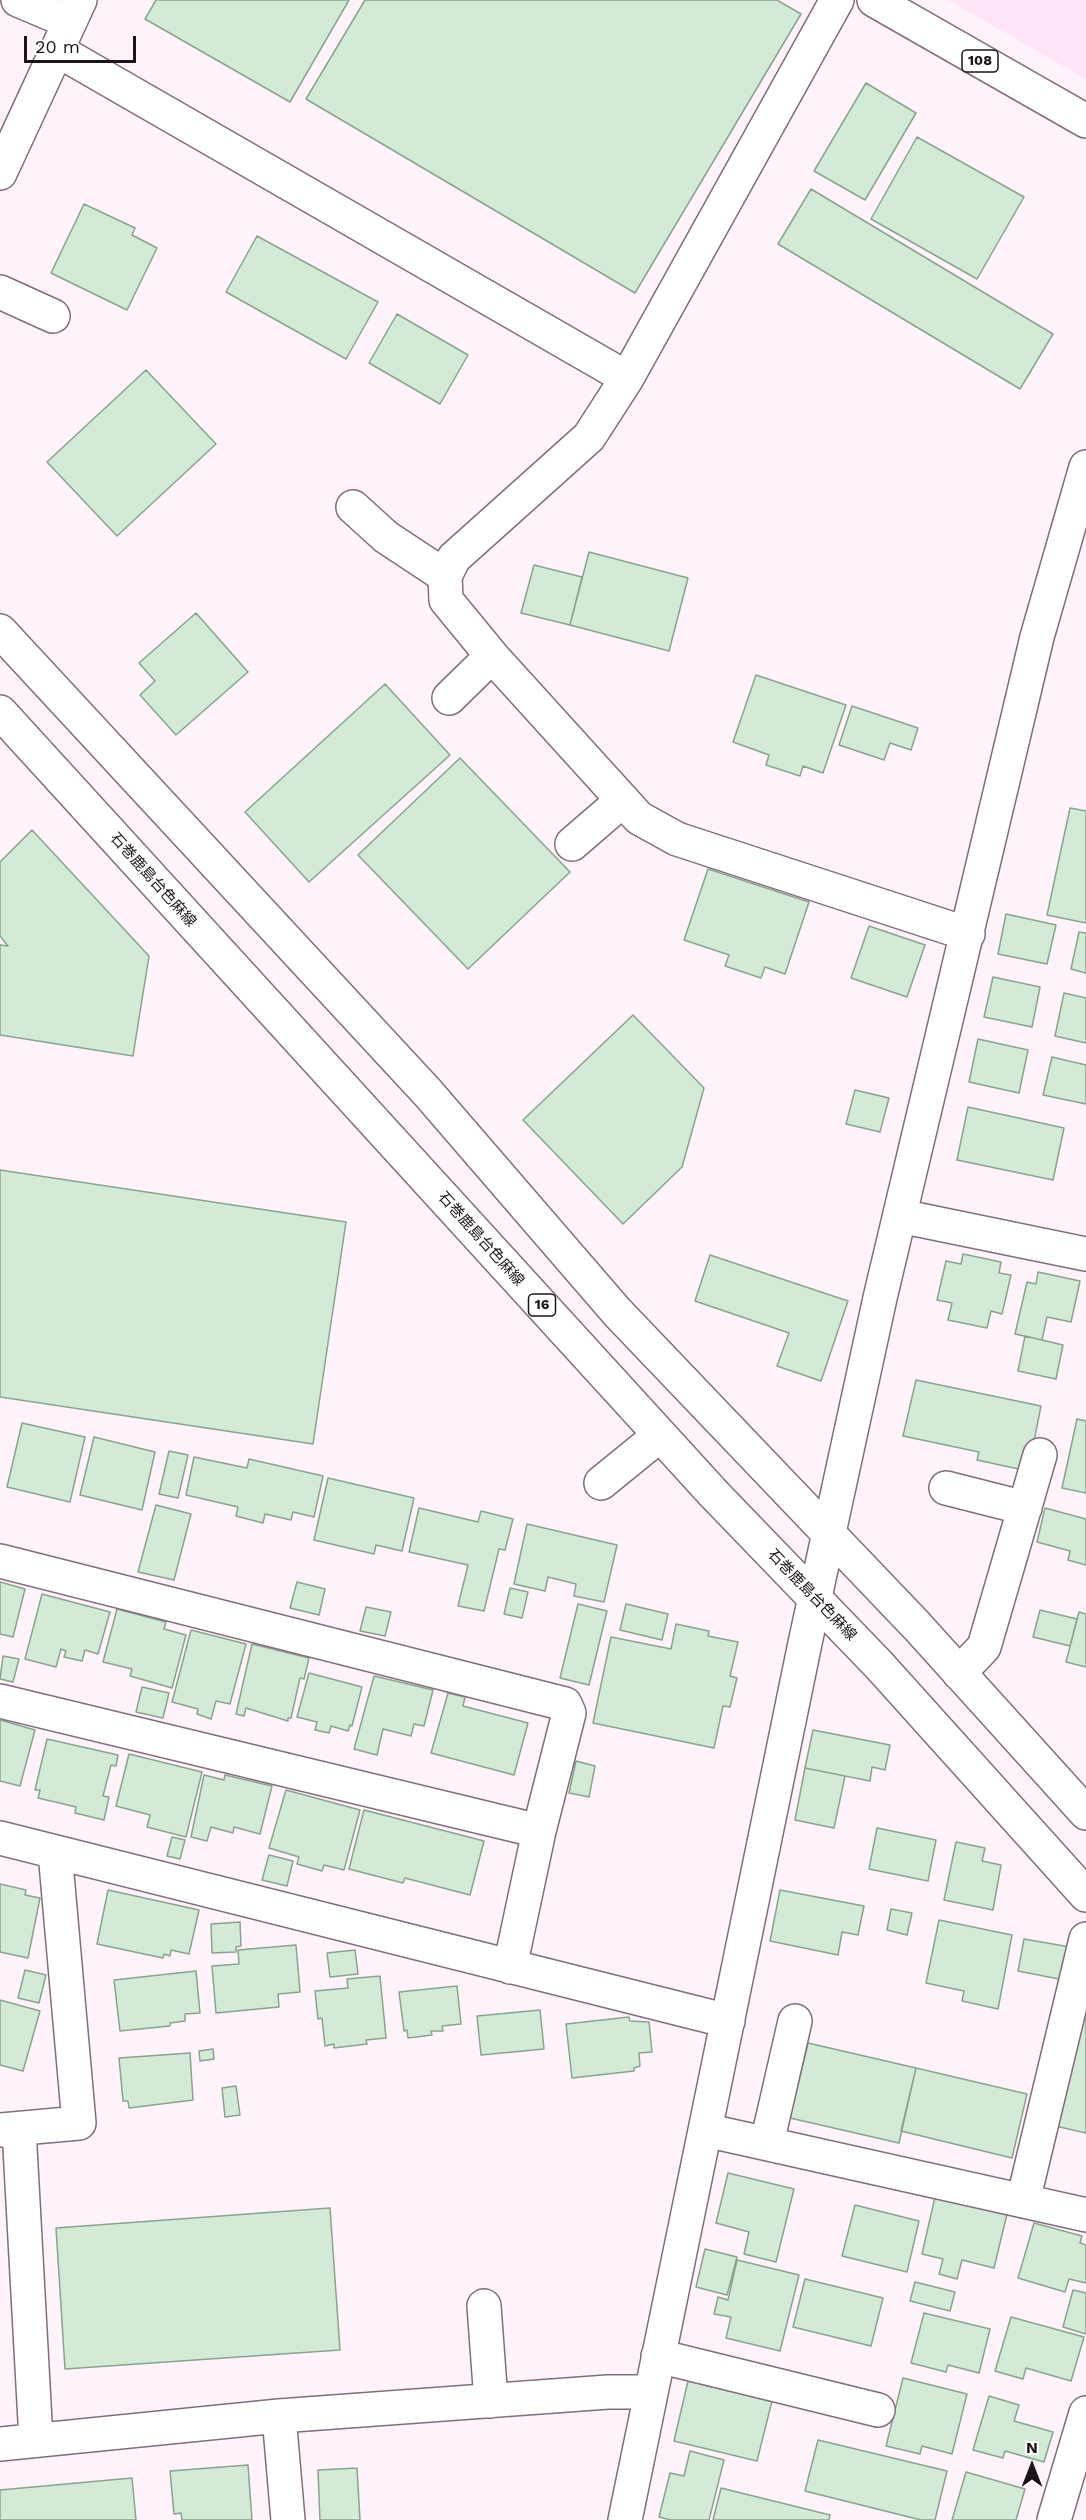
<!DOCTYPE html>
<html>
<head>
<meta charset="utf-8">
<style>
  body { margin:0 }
  #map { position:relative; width:1086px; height:2520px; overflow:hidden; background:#fef3fb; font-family:"Work Sans",sans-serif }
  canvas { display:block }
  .north { position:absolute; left:1002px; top:2436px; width:60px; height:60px; -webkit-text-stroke:4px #fff; paint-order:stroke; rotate:0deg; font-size:16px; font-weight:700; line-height:24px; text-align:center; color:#1d141a }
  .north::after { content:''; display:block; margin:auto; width:21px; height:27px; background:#1d141a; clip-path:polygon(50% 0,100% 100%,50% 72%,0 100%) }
  .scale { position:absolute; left:24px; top:36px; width:112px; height:27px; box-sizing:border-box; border:3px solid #1d141a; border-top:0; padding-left:8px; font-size:18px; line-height:21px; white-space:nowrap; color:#1d141a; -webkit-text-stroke:4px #fff; paint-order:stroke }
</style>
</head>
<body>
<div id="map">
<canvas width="1086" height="2520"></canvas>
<div class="north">N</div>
<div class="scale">20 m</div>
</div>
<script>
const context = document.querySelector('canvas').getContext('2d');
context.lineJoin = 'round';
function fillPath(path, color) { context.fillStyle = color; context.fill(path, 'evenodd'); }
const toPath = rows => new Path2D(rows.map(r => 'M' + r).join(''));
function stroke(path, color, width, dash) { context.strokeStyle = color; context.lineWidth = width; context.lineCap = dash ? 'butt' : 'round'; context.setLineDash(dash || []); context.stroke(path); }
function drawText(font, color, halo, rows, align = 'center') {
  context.font = font + ' "Work Sans","Noto Sans JP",sans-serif'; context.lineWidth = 5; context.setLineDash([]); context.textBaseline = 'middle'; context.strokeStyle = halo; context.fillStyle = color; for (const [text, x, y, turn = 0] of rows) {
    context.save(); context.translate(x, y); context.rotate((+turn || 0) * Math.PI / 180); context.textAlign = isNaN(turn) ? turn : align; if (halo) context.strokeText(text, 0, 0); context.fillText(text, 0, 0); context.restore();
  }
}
const built = toPath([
  [948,0,1086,0,1086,79]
]);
const building = toPath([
  [156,0,349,0,290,102,145,19,156,0],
  [365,0,777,0,801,14,635,293,306,99,365,0],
  [866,83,916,113,865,200,814,171,866,83],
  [917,137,1024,197,977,279,871,219,917,137],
  [811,189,1053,334,1020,389,778,244,811,189],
  [84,204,135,228,132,235,157,248,127,310,51,273,84,204],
  [257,236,378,302,346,359,226,292,257,236],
  [397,314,468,355,440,404,369,363,397,314],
  [146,370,216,444,117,536,47,462,146,370],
  [589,552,688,578,669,651,570,625,589,552],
  [534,565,582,577,570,625,521,613,534,565],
  [196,613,248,672,176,735,140,695,155,681,139,663,196,613],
  [756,675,846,705,823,773,803,766,800,776,766,765,769,755,733,742,756,675],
  [385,684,450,755,309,882,245,812,385,684],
  [852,706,918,728,911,750,890,743,884,760,839,745,852,706],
  [460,758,570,872,468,969,358,855,460,758],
  [1070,808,1086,811,1086,923,1047,915,1070,808],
  [32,830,149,956,133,1056,0,1035,0,945,8,946,0,936,0,862,32,830],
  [708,869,809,902,785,974,765,967,761,978,725,966,729,955,684,940,708,869],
  [1006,914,1056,925,1047,964,998,954,1006,914],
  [869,926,925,945,907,997,851,978,869,926],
  [1079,932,1086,933,1086,973,1071,969,1079,932],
  [993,977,1040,987,1032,1027,984,1017,993,977],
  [1064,993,1086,998,1086,1043,1055,1036,1064,993],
  [633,1015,704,1088,682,1167,623,1224,523,1120,633,1015],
  [978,1039,1028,1050,1019,1093,969,1082,978,1039],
  [1052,1057,1086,1065,1086,1104,1043,1095,1052,1057],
  [855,1090,889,1098,880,1132,846,1124,855,1090],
  [968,1107,1064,1128,1053,1180,957,1160,968,1107],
  [0,1170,346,1222,313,1444,0,1397,0,1170],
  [963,1254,1001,1262,999,1273,1011,1275,1002,1314,991,1311,987,1328,948,1320,952,1303,937,1300,946,1261,961,1264,963,1254],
  [710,1255,848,1301,821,1381,777,1366,789,1333,695,1301,710,1255],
  [1038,1272,1080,1281,1071,1322,1047,1317,1042,1340,1015,1334,1027,1282,1036,1284,1038,1272],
  [1025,1336,1063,1345,1056,1379,1018,1371,1025,1336],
  [916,1380,1041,1406,1028,1471,977,1460,979,1452,903,1436,916,1380],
  [1077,1419,1086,1421,1086,1493,1062,1488,1077,1419],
  [22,1423,85,1437,70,1502,7,1487,22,1423],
  [94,1437,155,1452,142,1510,80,1495,94,1437],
  [169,1451,188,1455,178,1498,159,1494,169,1451],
  [194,1457,247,1468,249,1459,323,1476,314,1517,293,1512,291,1520,265,1514,263,1523,236,1516,238,1507,186,1495,194,1457],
  [328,1478,414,1498,402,1551,376,1545,374,1554,314,1540,328,1478],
  [156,1505,191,1514,174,1580,138,1572,156,1505],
  [419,1508,478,1522,481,1511,513,1519,505,1550,499,1549,484,1611,458,1606,468,1565,409,1552,419,1508],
  [1045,1508,1086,1519,1086,1565,1068,1560,1070,1551,1037,1542,1045,1508],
  [527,1524,617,1545,604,1602,574,1596,576,1584,548,1577,545,1591,514,1584,527,1524],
  [0,1582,25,1589,13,1637,0,1634,0,1582],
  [297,1582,325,1589,319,1615,290,1608,297,1582],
  [510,1588,528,1592,522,1618,504,1614,510,1588],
  [42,1594,110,1612,98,1654,85,1650,82,1661,64,1657,66,1651,61,1649,56,1667,25,1659,42,1594],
  [578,1604,607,1611,589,1685,560,1678,578,1604],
  [626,1604,668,1614,662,1640,620,1630,626,1604],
  [366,1607,391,1612,385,1636,360,1631,366,1607],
  [117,1609,166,1622,164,1629,186,1635,172,1688,130,1676,132,1669,103,1662,117,1609],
  [1040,1610,1077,1619,1070,1646,1033,1637,1040,1610],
  [1079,1612,1086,1614,1086,1667,1066,1662,1079,1612],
  [676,1624,709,1631,708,1636,738,1642,730,1676,737,1678,730,1707,723,1706,714,1748,593,1723,611,1637,671,1649,676,1624],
  [191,1630,246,1644,230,1704,216,1701,211,1719,197,1714,198,1709,172,1702,191,1630],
  [252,1644,309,1658,304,1679,300,1678,291,1718,288,1718,288,1721,246,1708,244,1716,236,1714,252,1644],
  [3,1656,19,1659,13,1682,0,1679,3,1656],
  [309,1673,362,1687,352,1726,350,1725,348,1731,331,1726,329,1733,315,1730,317,1722,297,1717,309,1673],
  [374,1676,433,1690,424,1726,414,1724,411,1736,383,1729,377,1755,354,1749,374,1676],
  [142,1687,169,1693,163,1718,136,1712,142,1687],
  [448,1693,465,1697,463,1706,528,1723,514,1775,431,1753,448,1693],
  [0,1720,35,1730,20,1786,0,1781,0,1720],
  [813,1730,890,1745,885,1770,872,1767,870,1781,805,1768,813,1730],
  [47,1739,118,1755,116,1766,111,1765,103,1796,109,1797,104,1820,75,1813,76,1807,38,1798,40,1790,35,1790,47,1739],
  [129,1754,202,1772,186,1837,147,1827,150,1815,116,1806,129,1754],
  [576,1761,595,1766,589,1797,569,1793,576,1761],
  [805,1768,845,1776,834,1828,795,1820,805,1768],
  [204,1775,224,1780,225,1775,272,1786,260,1834,234,1827,233,1833,211,1827,207,1841,191,1837,204,1775],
  [286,1790,360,1810,344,1870,324,1865,322,1871,297,1864,299,1857,269,1848,286,1790],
  [364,1810,484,1841,470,1895,405,1878,403,1883,349,1869,364,1810],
  [877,1828,936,1840,928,1881,869,1869,877,1828],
  [172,1837,185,1840,180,1859,167,1856,172,1837],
  [956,1842,985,1848,982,1861,1001,1865,993,1910,944,1900,956,1842],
  [269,1855,293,1861,287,1886,262,1880,269,1855],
  [0,1884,26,1890,25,1895,40,1898,28,1958,0,1952,0,1884],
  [108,1890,199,1910,189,1954,171,1950,170,1956,164,1954,163,1958,97,1944,108,1890],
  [780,1890,864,1906,858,1935,842,1932,838,1955,770,1941,780,1890],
  [891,1909,912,1913,907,1935,887,1930,891,1909],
  [939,1920,1012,1935,998,2009,962,2001,964,1991,926,1983,939,1920],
  [240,1922,241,1946,236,1947,236,1952,212,1953,211,1924,240,1922],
  [1024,1939,1070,1947,1064,1980,1018,1971,1024,1939],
  [296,1945,300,1992,278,1994,279,2007,216,2013,212,1966,239,1964,238,1950,296,1945],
  [355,1950,358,1974,330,1977,327,1953,355,1950],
  [25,1970,46,1975,39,2003,18,1998,25,1970],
  [196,1971,200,2013,185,2014,185,2021,170,2023,170,2026,120,2031,114,1980,196,1971],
  [380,1976,386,2038,366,2040,367,2044,334,2048,334,2044,325,2046,322,2018,318,2019,315,1991,348,1988,347,1979,380,1976],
  [457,1986,461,2024,442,2026,443,2031,431,2031,432,2035,408,2038,407,2030,404,2031,399,1992,457,1986],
  [1086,1990,1086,2133,1051,2125,1086,1990],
  [0,2000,40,2011,23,2071,0,2065,0,2000],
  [540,2010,544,2049,481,2055,477,2016,540,2010],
  [629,2017,630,2021,649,2022,652,2052,639,2053,640,2066,634,2068,634,2071,572,2078,566,2024,629,2017],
  [808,2043,916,2068,899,2143,790,2118,808,2043],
  [213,2049,214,2059,200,2061,199,2051,213,2049],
  [190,2053,193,2100,129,2108,128,2101,123,2101,119,2058,190,2053],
  [916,2068,1027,2094,1012,2158,901,2131,916,2068],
  [236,2086,240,2115,225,2117,222,2088,236,2086],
  [728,2173,794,2189,776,2262,744,2254,749,2232,716,2223,728,2173],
  [935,2197,1007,2214,994,2268,962,2260,957,2279,939,2274,943,2259,922,2254,935,2197],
  [855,2205,919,2221,907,2272,842,2256,855,2205],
  [330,2208,340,2350,65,2369,56,2228,330,2208],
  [1034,2223,1082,2236,1080,2243,1086,2245,1086,2283,1069,2279,1065,2292,1018,2278,1034,2223],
  [705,2249,737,2257,727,2295,696,2287,705,2249],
  [737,2260,799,2275,780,2351,726,2338,731,2317,714,2314,718,2297,728,2300,737,2260],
  [805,2279,883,2298,871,2346,793,2327,805,2279],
  [915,2282,955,2292,950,2311,910,2301,915,2282],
  [1073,2290,1086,2293,1086,2334,1063,2327,1073,2290],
  [924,2313,990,2329,979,2373,948,2365,946,2372,911,2363,924,2313],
  [1011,2317,1084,2337,1071,2381,1026,2368,1023,2379,995,2371,1011,2317],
  [903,2378,967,2394,952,2454,922,2446,920,2454,886,2446,903,2378],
  [688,2381,772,2401,757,2461,674,2441,688,2381],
  [989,2396,1019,2405,1014,2421,1053,2432,1044,2462,1005,2451,1003,2458,973,2450,989,2396],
  [818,2440,947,2471,935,2520,921,2520,805,2491,818,2440],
  [690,2451,724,2460,709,2520,671,2520,659,2517,670,2473,684,2476,690,2451],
  [248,2465,252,2520,182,2520,181,2513,174,2514,170,2471,248,2465],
  [357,2468,360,2520,320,2520,318,2470,357,2468],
  [966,2472,1025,2489,1016,2520,952,2520,966,2472],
  [132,2478,136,2520,0,2520,0,2490,132,2478],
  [721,2488,830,2515,829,2520,713,2520,721,2488]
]);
const minor = toPath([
  [18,0,70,22],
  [837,0,627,378,589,437,454,558,445,576,446,600,492,656,639,818,677,839,968,934],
  [57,50,627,378],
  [0,173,80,0],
  [0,292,53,316],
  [353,507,386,537,445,576],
  [449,698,492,656],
  [572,844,623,800],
  [900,1216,1086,1254],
  [601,1483,660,1435],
  [946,1488,1025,1508],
  [0,1561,565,1704,569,1713,539,1831,0,1701],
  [959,1673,984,1647,1040,1455],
  [0,1838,728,2021],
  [510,1967,539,1831],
  [19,2129,36,2440],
  [0,2130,79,2123,55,1852],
  [705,2130,1086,2215],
  [767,2143,795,2021],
  [1023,2201,1086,1939],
  [484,2306,491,2401],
  [658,2356,878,2410],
  [279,2416,288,2520],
  [0,2444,279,2416,608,2392,650,2392],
  [625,2520,805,1643,880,1298,1037,637,1086,467],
  [1054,2520,1086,2413]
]);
const major = toPath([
  [0,631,428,1093,617,1312,917,1626,1086,1813],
  [0,712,714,1494,879,1665,1086,1895]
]);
const highway = toPath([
  [874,0,1086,121]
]);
const shields = [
  [980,61,36],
  [542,1305,27]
];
const shieldNames = [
  ["108",980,61],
  ["16",542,1305]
];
const streetNames = [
  ["石巻鹿島台色麻線",153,880,48],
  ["石巻鹿島台色麻線",481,1239,48],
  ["石巻鹿島台色麻線",812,1595,46]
];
fillPath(built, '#ffe4f8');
fillPath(building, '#d2ead6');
stroke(building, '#8ba28e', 1.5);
stroke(minor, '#836c7d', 36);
stroke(major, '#836c7d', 36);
stroke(highway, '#836c7d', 36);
stroke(minor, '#fff', 33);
stroke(major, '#fff', 33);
stroke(highway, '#fff', 33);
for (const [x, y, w] of shields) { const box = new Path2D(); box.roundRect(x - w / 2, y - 11, w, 22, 4.5); context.fillStyle = '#fff'; context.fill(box); stroke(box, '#1d141a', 1.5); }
drawText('bold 14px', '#1d141a', null, shieldNames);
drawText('15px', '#1d141a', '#fff', streetNames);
</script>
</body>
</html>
